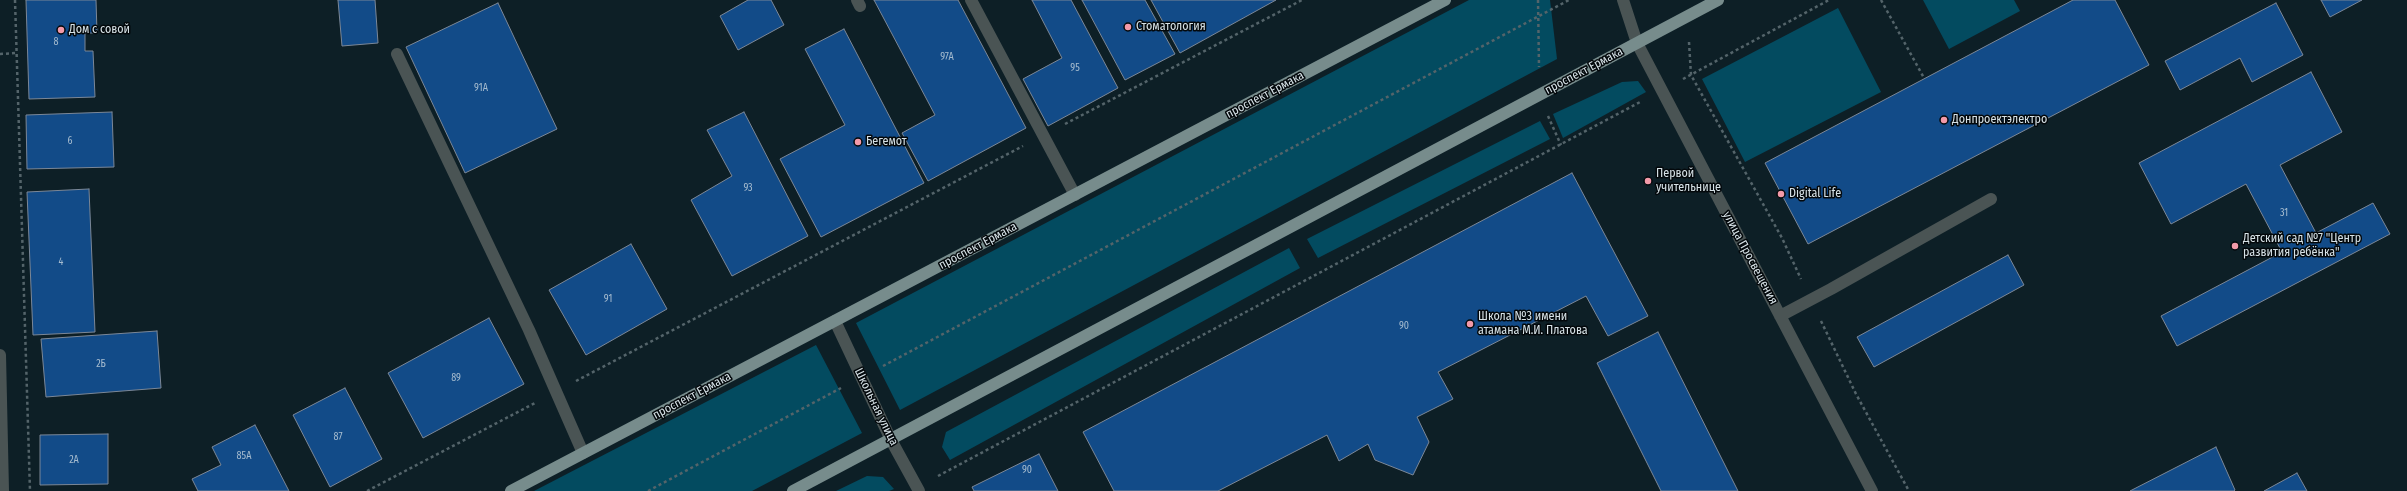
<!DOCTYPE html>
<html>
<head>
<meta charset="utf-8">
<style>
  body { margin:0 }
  canvas { display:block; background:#0d1f26 }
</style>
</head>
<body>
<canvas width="2407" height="491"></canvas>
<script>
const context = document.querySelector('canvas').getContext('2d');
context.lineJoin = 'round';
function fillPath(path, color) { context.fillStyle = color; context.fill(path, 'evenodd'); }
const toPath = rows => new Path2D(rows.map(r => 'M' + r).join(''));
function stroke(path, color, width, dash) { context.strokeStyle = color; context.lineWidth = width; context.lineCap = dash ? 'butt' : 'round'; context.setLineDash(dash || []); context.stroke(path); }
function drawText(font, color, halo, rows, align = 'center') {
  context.font = font + ' "Fira Sans Condensed",sans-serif'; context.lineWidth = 3; context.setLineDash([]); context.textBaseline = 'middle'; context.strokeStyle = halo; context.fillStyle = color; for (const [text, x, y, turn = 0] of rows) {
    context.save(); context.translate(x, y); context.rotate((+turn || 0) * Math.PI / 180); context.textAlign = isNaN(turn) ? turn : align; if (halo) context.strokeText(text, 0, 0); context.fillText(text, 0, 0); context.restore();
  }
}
const green = toPath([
  [1469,0,1550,0,1557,59,900,410,856,323],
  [1923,0,2014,0,2020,11,1949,49],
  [1838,8,1881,92,1745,162,1702,79],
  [1638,81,1646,92,1563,138,1553,114,1622,82],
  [1540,121,1550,139,1318,258,1307,239],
  [1289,248,1300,268,950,460,942,447,946,432],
  [816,345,862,433,752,491,534,491],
  [867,476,883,477,894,489,889,491,836,491]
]);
const building = toPath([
  [26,0,96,0,97,33,85,33,85,51,93,51,95,97,29,99,26,0],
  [338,0,375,0,378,43,342,46,338,0],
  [748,0,771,0,784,25,738,50,720,16,748,0],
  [874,0,958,0,1026,128,928,181,902,133,935,115,874,0],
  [1032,0,1071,0,1118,88,1048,126,1023,79,1062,58,1032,0],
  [1082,0,1145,0,1175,54,1125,80,1082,0],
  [1151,0,1276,0,1180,53,1151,0],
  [2073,0,2115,0,2149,65,1808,244,1765,163,2073,0],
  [2321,0,2362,0,2330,17,2321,0],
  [498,3,557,129,465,173,406,47,498,3],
  [2276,3,2303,55,2252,82,2240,58,2180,90,2165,61,2276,3],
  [844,29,924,183,821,237,780,159,845,125,805,49,844,29],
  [2311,72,2342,132,2280,165,2316,233,2373,203,2390,234,2177,346,2161,316,2282,252,2246,184,2171,224,2139,163,2311,72],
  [112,112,114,167,27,169,26,115,112,112],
  [744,112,808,236,732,276,691,200,732,176,707,130,744,112],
  [1572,173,1648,316,1608,336,1586,296,1438,372,1453,399,1417,417,1429,442,1413,475,1375,460,1368,444,1339,461,1327,435,1218,491,1114,491,1083,432,1572,173],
  [89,189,95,332,33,335,27,192,89,189],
  [631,244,667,309,586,355,549,290,631,244],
  [2008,255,2024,285,1874,367,1857,337,2008,255],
  [489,318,524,384,423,438,388,373,489,318],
  [157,331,161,388,46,397,41,339,157,331],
  [1658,332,1738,491,1661,491,1597,363,1658,332],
  [345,388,382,459,330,487,293,415,345,388],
  [255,425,289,491,198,491,192,479,221,465,212,447,255,425],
  [108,434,108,484,40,485,40,435,108,434],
  [2216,447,2235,490,2234,491,2130,491,2216,447],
  [1039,454,1058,491,974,491,972,487,1039,454],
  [2297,473,2307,491,2264,491,2297,473]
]);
const path = toPath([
  [15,0,30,491],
  [1538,0,1539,67],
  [1881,0,1924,78],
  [1689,42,1691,75,1782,238,1801,279],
  [0,54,17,53],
  [1683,79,1829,0],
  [1548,116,1561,145],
  [1065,124,1302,0],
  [1821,321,1856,394,1909,491],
  [883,366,1569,0],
  [576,381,1023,146],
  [938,476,1642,101],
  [367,491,535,403],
  [648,491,841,388]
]);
const minor = toPath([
  [857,0,860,6],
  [971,0,1075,195],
  [1623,0,1637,43,1872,491],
  [397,54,529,330,583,453],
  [1780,316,1831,289,1991,199],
  [835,321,891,440,919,491],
  [0,355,3,491]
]);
const major = toPath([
  [511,491,1445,0],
  [793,491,1718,0]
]);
const markers = [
  [1128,27,4,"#f39aa9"],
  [61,30,4,"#f39aa9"],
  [1944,120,4,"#f39aa9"],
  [858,142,4,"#f39aa9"],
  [1648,181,4,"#f39aa9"],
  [1781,194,4,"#f39aa9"],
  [2235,246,4,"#f39aa9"],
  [1470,324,4,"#f39aa9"]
];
const numberNames = [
  ["8",56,42],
  ["97А",947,57],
  ["95",1075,68],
  ["91А",481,88],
  ["6",70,141],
  ["93",748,188],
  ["31",2284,213],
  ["4",61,262],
  ["91",608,299],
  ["90",1404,326],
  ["2Б",101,364],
  ["89",456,378],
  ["87",338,437],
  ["85А",244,456],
  ["2А",74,460],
  ["90",1027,470]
];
const poiNames = [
  ["Стоматология",1136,27],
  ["Дом с совой",69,30],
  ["Донпроектэлектро",1952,120],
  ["Бегемот",866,142],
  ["Первой",1656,174],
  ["учительнице",1656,188],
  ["Digital Life",1789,194],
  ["Детский сад №7 \"Центр",2243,239],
  ["развития ребёнка\"",2243,253],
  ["Школа №3 имени",1478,317],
  ["атамана М.И. Платова",1478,331]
];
const streetNames = [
  ["проспект Ермака",1584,71,-28],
  ["проспект Ермака",1265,95,-28],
  ["проспект Ермака",978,246,-28],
  ["улица Просвещения",1750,258,62],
  ["проспект Ермака",692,396,-28],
  ["Школьная улица",876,407,64]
];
fillPath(green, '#034b60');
fillPath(building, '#124b88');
stroke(building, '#7b8797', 1);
stroke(path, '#54646a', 2.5, [3, 3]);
stroke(minor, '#4a5454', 12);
stroke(major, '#778c8c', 12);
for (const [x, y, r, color] of markers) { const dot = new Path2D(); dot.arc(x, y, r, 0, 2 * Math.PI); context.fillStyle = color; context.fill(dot); stroke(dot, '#03080b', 1.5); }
drawText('10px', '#a6bccf', null, numberNames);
drawText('12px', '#d7e2e7', '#03080b', poiNames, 'left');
drawText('12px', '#d7e2e7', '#03080b', streetNames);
</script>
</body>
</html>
